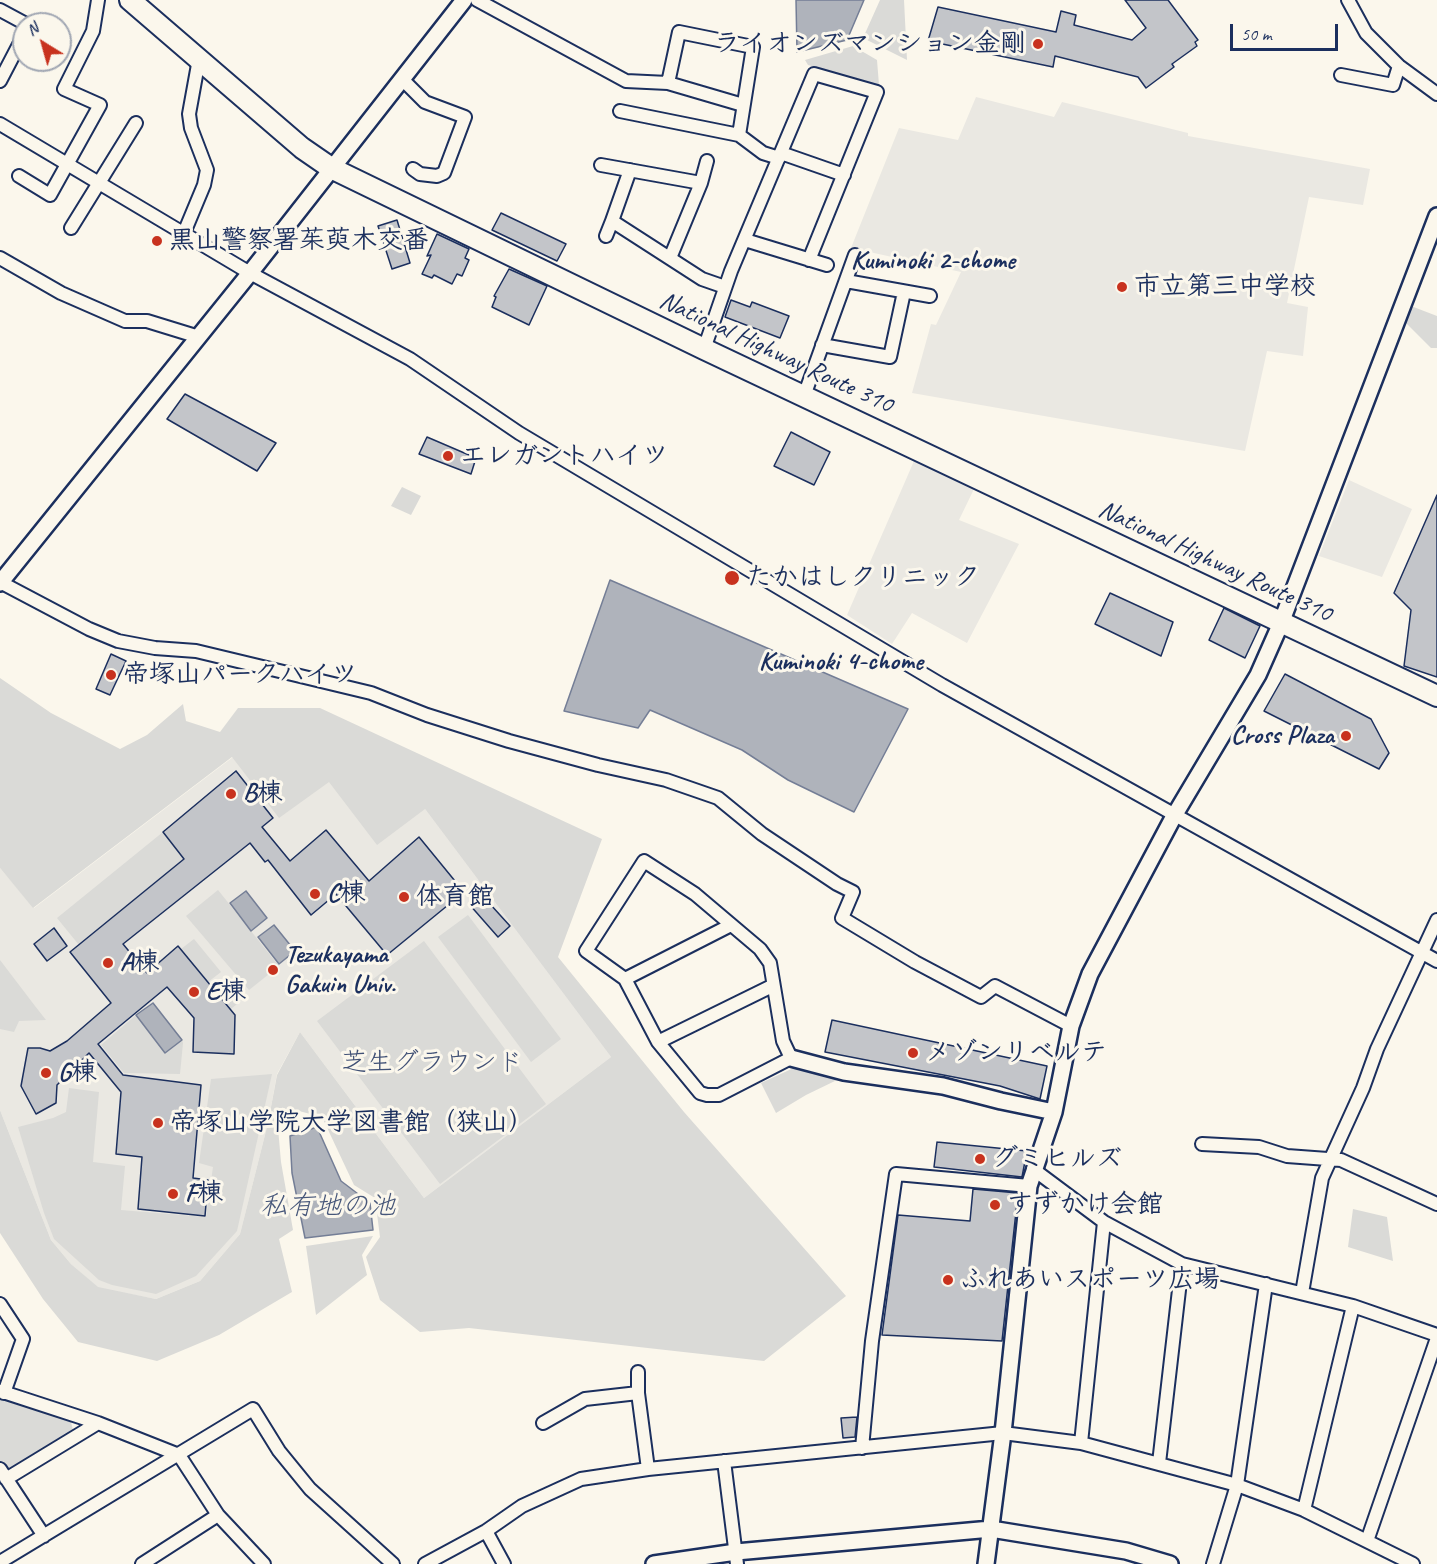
<!DOCTYPE html>
<html>
<head>
<meta charset="utf-8">
<style>
  body { margin:0 }
  #map { position:relative; width:1437px; height:1564px; overflow:hidden; background:#fbf7ec; font-family:Caveat,sans-serif }
  canvas { display:block }
  .north { position:absolute; left:12px; top:12px; width:60px; height:60px; box-sizing:border-box; background:#fbf7ec; border:2px solid #a1a7b3; border-radius:50%; rotate:323deg; font-size:16px; font-weight:700; line-height:24px; text-align:center; color:#1b2f5e }
  .north::after { content:''; display:block; margin:auto; width:21px; height:27px; background:#c8321e; clip-path:polygon(50% 0,100% 100%,50% 72%,0 100%) }
  .scale { position:absolute; left:1230px; top:24px; width:108px; height:27px; box-sizing:border-box; border:3px solid #1b2f5e; border-top:0; padding-left:8px; font-size:18px; line-height:21px; white-space:nowrap; color:#1b2f5e; -webkit-text-stroke:4px #fbf7ec; paint-order:stroke }
</style>
</head>
<body>
<div id="map">
<canvas width="1437" height="1564"></canvas>
<div class="north">N</div>
<div class="scale">50 m</div>
</div>
<script>
const context = document.querySelector('canvas').getContext('2d');
context.lineJoin = 'round';
function fillPath(path, color) { context.fillStyle = color; context.fill(path, 'evenodd'); }
const toPath = rows => new Path2D(rows.map(r => 'M' + r).join(''));
function stroke(path, color, width, dash) { context.strokeStyle = color; context.lineWidth = width; context.lineCap = dash ? 'butt' : 'round'; context.setLineDash(dash || []); context.stroke(path); }
function drawText(font, color, halo, rows, align = 'center') {
  context.font = font + ' Caveat,"Klee One",sans-serif'; context.lineWidth = 6; context.setLineDash([]); context.textBaseline = 'middle'; context.strokeStyle = halo; context.fillStyle = color; for (const [text, x, y, turn = 0] of rows) {
    context.save(); context.translate(x, y); context.rotate((+turn || 0) * Math.PI / 180); context.textAlign = isNaN(turn) ? turn : align; if (halo) context.strokeText(text, 0, 0); context.fillText(text, 0, 0); context.restore();
  }
}
const built = toPath([
  [976,97,1054,117,1062,102,1188,133,1188,136,1370,169,1363,205,1309,197,1287,303,1308,307,1303,356,1267,351,1245,451,912,393,931,324,936,325,961,272,851,248,899,128,958,140],
  [914,461,974,489,959,520,1019,544,967,643,912,613,892,644,847,615],
  [1349,480,1412,509,1382,577,1319,556],
  [233,757,329,781,425,809,611,1057,424,1198,300,1032,277,1074,268,1123,240,1234,200,1281,156,1299,98,1288,71,1264,51,1240,0,1110,0,868,34,908]
]);
const green = toPath([
  [880,0,904,0,907,60,863,38],
  [853,46,877,60,879,85,808,65,805,60],
  [1411,306,1437,316,1437,348,1431,348,1399,316],
  [402,487,421,496,411,515,391,506],
  [0,678,51,713,120,749,147,735,183,704,186,721,220,732,238,708,320,708,602,839,558,957,684,1112,846,1296,764,1361,469,1328,420,1332,380,1300,366,1257,380,1237,375,1198,354,1185,322,1117,295,1110,278,1128,281,1162,293,1230,279,1239,292,1292,219,1335,157,1361,78,1342,43,1299,0,1233,0,1110,51,1240,71,1264,98,1287,156,1299,200,1281,240,1234,268,1123,277,1075,300,1032,424,1198,611,1057,425,809,377,845,329,782,279,818,232,757,33,908,0,868],
  [163,832,184,859,79,945,57,918],
  [218,890,279,966,249,990,186,916],
  [468,915,561,1039,531,1062,438,937],
  [194,939,221,972,208,982,181,949],
  [424,941,546,1104,440,1184,317,1021],
  [0,960,35,1006,46,1020,19,1021,14,1032,0,1029],
  [230,982,244,998,231,1009,217,991],
  [136,1015,165,1053,182,1040,183,1043,180,1074,124,1073,101,1045],
  [798,1066,837,1080,806,1095,776,1113,761,1083],
  [272,1074,237,1231,196,1276,156,1294,112,1285,99,1280,54,1239,44,1213,18,1127,53,1118,66,1112,69,1088,99,1092,93,1162,125,1166,121,1210,206,1217,213,1167,199,1163,211,1079],
  [1353,1209,1387,1217,1393,1261,1348,1247],
  [373,1236,362,1255,367,1275,316,1315,306,1246],
  [0,1397,71,1422,73,1430,9,1470,3,1467,0,1462]
]);
const water = toPath([
  [796,0,864,0,847,40,797,52,796,0],
  [610,580,908,709,854,812,788,780,742,750,650,710,638,728,564,711,610,580],
  [246,891,267,918,251,931,230,903,246,891],
  [274,925,295,951,279,964,258,937,274,925],
  [153,1003,182,1040,165,1053,136,1015,153,1003],
  [317,1127,341,1181,370,1203,373,1230,305,1238,292,1173,290,1136,317,1127]
]);
const building = toPath([
  [1125,0,1168,0,1198,40,1195,42,1197,46,1172,64,1174,67,1146,88,1138,77,1055,56,1053,67,928,41,938,7,1056,32,1061,11,1076,15,1074,25,1132,40,1146,28,1125,0],
  [501,213,566,244,557,261,492,230,501,213],
  [397,220,410,263,392,269,378,226,397,220],
  [437,234,469,249,465,258,469,260,462,276,457,274,452,284,434,275,432,278,422,274,431,255,427,256,437,234],
  [509,269,547,286,529,325,492,307,496,297,494,296,509,269],
  [731,300,750,307,752,302,789,316,780,338,725,317,731,300],
  [185,394,276,443,257,471,167,419,185,394],
  [791,432,830,452,814,485,774,466,791,432],
  [427,437,476,458,471,474,419,454,427,437],
  [1437,495,1437,677,1404,666,1411,610,1394,593,1437,495],
  [1110,593,1173,622,1161,656,1095,624,1110,593],
  [1224,608,1260,626,1245,658,1209,640,1224,608],
  [111,654,126,661,110,695,96,689,111,654],
  [1285,674,1371,719,1389,753,1379,769,1264,711,1285,674],
  [236,771,273,818,262,827,290,861,326,830,369,881,419,837,464,892,387,955,336,894,311,915,268,860,265,862,250,843,123,944,147,973,178,946,235,1015,234,1054,193,1052,194,1018,167,987,98,1044,123,1075,201,1085,193,1178,208,1180,205,1216,138,1209,142,1157,116,1154,121,1092,89,1053,57,1085,56,1103,36,1114,21,1086,28,1048,40,1048,50,1051,67,1041,111,1003,70,952,184,859,163,832,236,771],
  [480,893,510,926,498,937,469,904,480,893],
  [54,928,67,946,47,961,34,944,54,928],
  [832,1020,1047,1066,1040,1099,1000,1086,825,1052,832,1020],
  [937,1142,1027,1151,1022,1177,934,1167,937,1142],
  [973,1189,1018,1193,1002,1341,882,1335,898,1215,970,1221,973,1189],
  [857,1417,855,1437,843,1438,841,1418,857,1417]
]);
const minor = toPath([
  [477,0,626,81,668,83,743,105],
  [1348,0,1366,33,1399,66,1437,94],
  [0,10,26,24],
  [1341,75,1393,85,1399,66],
  [402,79,425,102,465,117,444,173,437,176,420,174,413,169],
  [0,81,24,35],
  [668,83,679,32,753,47,739,135,763,153,779,158],
  [620,111,739,135],
  [0,124,250,273,410,359,519,433,942,685,1437,961],
  [781,153,844,175],
  [601,165,701,183],
  [630,170,612,221,702,279,725,287],
  [19,176,50,195,100,105,64,89,93,31,98,0],
  [71,228,136,123],
  [184,233,204,185,207,170,191,128,189,114,199,59],
  [606,236,612,221],
  [745,240,827,265],
  [0,258,61,293,125,321,147,321,199,337],
  [670,258,701,183,707,161],
  [846,281,930,296],
  [822,345,890,357,904,292],
  [704,349,731,271,814,74,877,92,809,260],
  [804,396,855,255],
  [0,582,89,629,118,641,155,648,196,651,371,693,427,715,509,741,598,765,666,780,718,798,762,834,837,884,853,892,842,918,915,962,981,997,995,986,1071,1026],
  [644,861,695,894,760,949,770,963,783,1041,791,1058,719,1095,707,1095,700,1093,658,1042,625,979,586,951,644,861],
  [625,979,731,925],
  [658,1042,772,986],
  [1202,1144,1259,1147,1287,1156,1341,1160,1437,1204],
  [1033,1169,1104,1222,1182,1264,1353,1306,1437,1335],
  [1302,1293,1322,1178,1363,1088,1377,1049,1437,920],
  [0,1304,23,1339,4,1393],
  [638,1372,638,1393,648,1469],
  [0,1391,98,1423,179,1455,218,1515,264,1564],
  [543,1423,585,1399,638,1393],
  [1081,1443,1104,1222],
  [862,1448,872,1341,896,1174,1029,1186],
  [724,1461,737,1564],
  [1159,1463,1182,1264],
  [0,1469,44,1536],
  [6,1479,98,1423],
  [1304,1510,1353,1306],
  [486,1531,504,1564],
  [1367,1541,1437,1338],
  [0,1562,253,1409,279,1451,310,1489,393,1564],
  [142,1564,218,1515],
  [425,1564,486,1531,522,1506,581,1479,648,1469,1003,1433,1081,1443,1237,1485,1304,1510,1413,1564],
  [1213,1564,1237,1485,1266,1284]
]);
const tertiary = toPath([
  [0,583,250,273,464,0],
  [791,1058,844,1072,943,1086,1001,1101,1054,1112],
  [654,1564,736,1552,991,1529,1126,1551,1170,1564],
  [986,1564,1003,1433,1029,1186,1054,1112,1071,1026,1090,974,1174,816,1258,675,1281,623,1437,216]
]);
const trunk = toPath([
  [130,0,302,148,331,168,704,349,1437,696]
]);
const markers = [
  [1038,44,6,"#c8321e"],
  [157,241,6,"#c8321e"],
  [1122,287,6,"#c8321e"],
  [448,456,6,"#c8321e"],
  [732,578,8,"#c8321e"],
  [111,675,6,"#c8321e"],
  [1346,736,6,"#c8321e"],
  [231,794,6,"#c8321e"],
  [315,894,6,"#c8321e"],
  [404,897,6,"#c8321e"],
  [108,963,6,"#c8321e"],
  [273,970,6,"#c8321e"],
  [194,992,6,"#c8321e"],
  [913,1053,6,"#c8321e"],
  [46,1073,6,"#c8321e"],
  [158,1123,6,"#c8321e"],
  [980,1159,6,"#c8321e"],
  [173,1194,6,"#c8321e"],
  [995,1205,6,"#c8321e"],
  [948,1280,6,"#c8321e"]
];
const poiNames = [
  ["ライオンズマンション金剛",1026,44,"right"],
  ["黒山警察署茱萸木交番",169,241],
  ["市立第三中学校",1134,287],
  ["エレガントハイツ",460,456],
  ["たかはしクリニック",746,578],
  ["帝塚山パークハイツ",123,675],
  ["Cross Plaza",1334,736,"right"],
  ["B棟",243,794],
  ["C棟",327,894],
  ["体育館",416,897],
  ["Tezukayama",285,955],
  ["Gakuin Univ.",285,985],
  ["A棟",120,963],
  ["E棟",206,992],
  ["メゾンリベルテ",925,1053],
  ["G棟",58,1073],
  ["帝塚山学院大学図書館（狭山）",170,1123],
  ["グミヒルズ",992,1159],
  ["F棟",185,1194],
  ["すずかけ会館",1007,1205],
  ["ふれあいスポーツ広場",960,1280]
];
const streetNames = [
  ["National Highway Route 310",776,353,25],
  ["National Highway Route 310",1215,562,25]
];
const parkNames = [
  ["芝生グラウンド",432,1063]
];
const neighbourhoodNames = [
  ["Kuminoki 2-chome",933,261],
  ["Kuminoki 4-chome",841,662]
];
const waterNames = [
  ["私有地の池",328,1207]
];
fillPath(built, '#eae8e2');
fillPath(green, '#dadad7');
fillPath(water, '#afb3bb');
stroke(water, '#747e96', 1.5);
fillPath(building, '#c3c5c9');
stroke(building, '#1b2f5e', 1.5);
stroke(minor, '#1b2f5e', 16);
stroke(tertiary, '#1b2f5e', 20);
stroke(trunk, '#1b2f5e', 24);
stroke(minor, '#fbf7ec', 12);
stroke(tertiary, '#fbf7ec', 15);
stroke(trunk, '#fbf7ec', 20);
for (const [x, y, r, color] of markers) { const dot = new Path2D(); dot.arc(x, y, r, 0, 2 * Math.PI); context.fillStyle = color; context.fill(dot); stroke(dot, '#fbf7ec', 2); }
drawText('bold 26px', '#1b2f5e', '#fbf7ec', poiNames, 'left');
drawText('26px', '#1b2f5e', '#fbf7ec', streetNames);
drawText('26px', '#415176', '#fbf7ec', parkNames);
drawText('bold 27px', '#1b2f5e', '#fbf7ec', neighbourhoodNames);
drawText('italic 27px', '#47577a', '#fbf7ec', waterNames);
</script>
</body>
</html>
